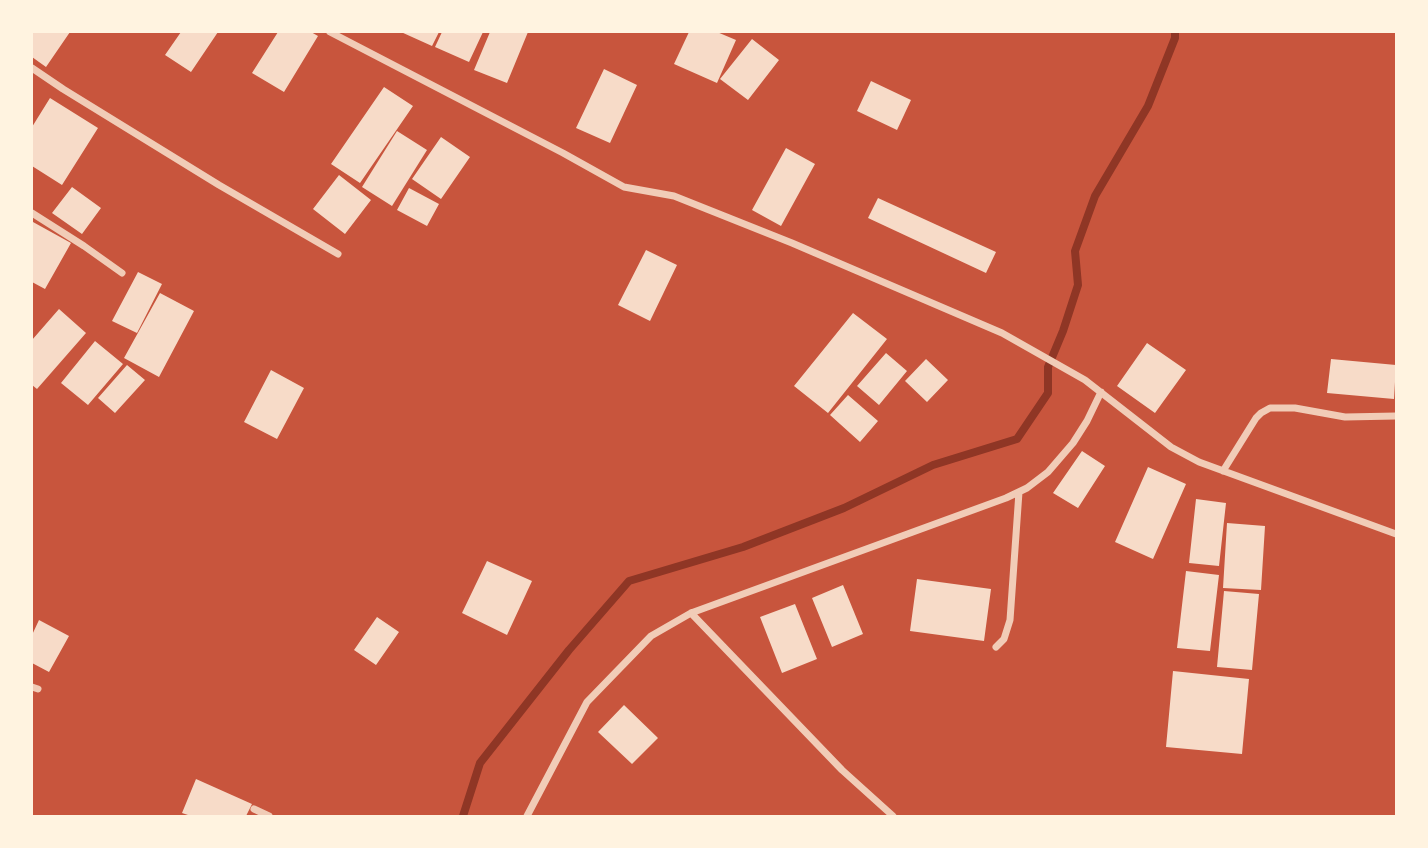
<!DOCTYPE html>
<html>
<head>
<meta charset="utf-8">
<style>
  body { margin:0 }
  #map { position:relative; width:1428px; height:848px; overflow:hidden; background:#c8553d; font-family:"IBM Plex Serif",serif }
  canvas { display:block }
  .frame { position:absolute; inset:0; border:33px solid #fff3e0; pointer-events:none }
</style>
</head>
<body>
<div id="map">
<canvas width="1428" height="848"></canvas>
<div class="frame"></div>
</div>
<script>
const context = document.querySelector('canvas').getContext('2d');
context.lineJoin = 'round';
const toPath = rows => new Path2D(rows.map(r => 'M' + r).join(''));
function stroke(path, color, width, dash) { context.strokeStyle = color; context.lineWidth = width; context.lineCap = dash ? 'butt' : 'round'; context.setLineDash(dash || []); context.stroke(path); }
function fillPath(path, color) { context.fillStyle = color; context.fill(path, 'evenodd'); }
const stream = toPath([
  [463,816,480,763,569,650,629,581,743,547,844,508,933,465,1017,439,1048,393,1048,367,1063,331,1078,285,1075,251,1095,196,1148,106,1175,38,1175,32]
]);
const building = toPath([
  [32,32,70,32,46,67,32,57],
  [181,32,218,32,191,72,165,55],
  [278,32,311,32,318,36,284,92,252,73],
  [401,32,439,32,432,46],
  [442,32,483,32,469,62,435,47],
  [490,32,528,32,507,83,474,70],
  [689,32,717,32,736,40,717,83,674,64],
  [752,39,779,60,748,100,720,79],
  [604,69,637,85,610,143,576,128],
  [871,81,911,100,897,130,857,111],
  [384,87,413,106,360,183,331,164],
  [50,98,98,128,62,185,32,166,32,127],
  [397,131,427,150,392,206,362,187],
  [441,137,470,157,441,199,412,179],
  [786,148,815,164,781,226,752,210],
  [339,175,371,200,345,234,313,209],
  [72,187,101,208,82,234,52,213],
  [409,188,439,204,427,226,397,210],
  [878,198,996,252,986,273,868,218],
  [33,222,71,243,45,289,32,282],
  [646,250,677,265,650,321,618,305],
  [138,272,162,284,137,333,112,321],
  [160,293,194,311,159,377,124,358],
  [59,309,86,333,37,389,32,385,32,340],
  [853,313,887,339,828,413,794,386],
  [95,341,123,364,88,405,61,383],
  [1147,343,1186,370,1155,413,1117,386],
  [886,353,907,371,879,405,857,386],
  [926,359,948,380,927,402,905,381],
  [1331,359,1396,365,1394,399,1327,393],
  [127,365,145,380,115,413,98,398],
  [271,370,304,388,277,439,244,422],
  [848,395,878,421,860,442,830,415],
  [1082,451,1105,466,1078,508,1053,493],
  [1148,467,1186,484,1153,559,1115,542],
  [1196,499,1226,503,1219,566,1189,563],
  [1227,523,1265,526,1261,590,1223,588],
  [487,561,532,581,507,635,462,613],
  [1186,571,1219,575,1210,651,1177,648],
  [917,579,991,589,984,641,910,631],
  [843,585,863,634,832,647,812,598],
  [1224,591,1259,594,1252,670,1217,667],
  [795,604,817,659,782,673,760,617],
  [377,617,399,632,376,665,354,650],
  [39,620,69,636,49,672,32,663,32,635],
  [1173,671,1249,679,1242,754,1166,747],
  [624,705,658,738,632,764,598,732],
  [196,779,252,804,246,816,191,816,182,813]
]);
const minor = toPath([
  [330,32,563,153,624,187,674,196,792,243,1002,333,1085,380,1171,447,1199,462,1396,534],
  [32,68,63,89,219,185,338,254],
  [32,213,84,246,122,273],
  [1223,471,1256,418,1261,413,1270,408,1295,408,1345,417,1396,416],
  [691,613,842,770,893,816],
  [996,647,1004,639,1010,620,1019,492],
  [32,687,38,689],
  [254,809,269,816],
  [527,816,587,702,651,636,691,613,1006,498,1027,488,1048,472,1073,443,1087,421,1101,392]
]);
stroke(stream, '#8f3625', 8);
fillPath(building, '#f7dbc8');
stroke(minor, '#f1ccb7', 7);
</script>
</body>
</html>
